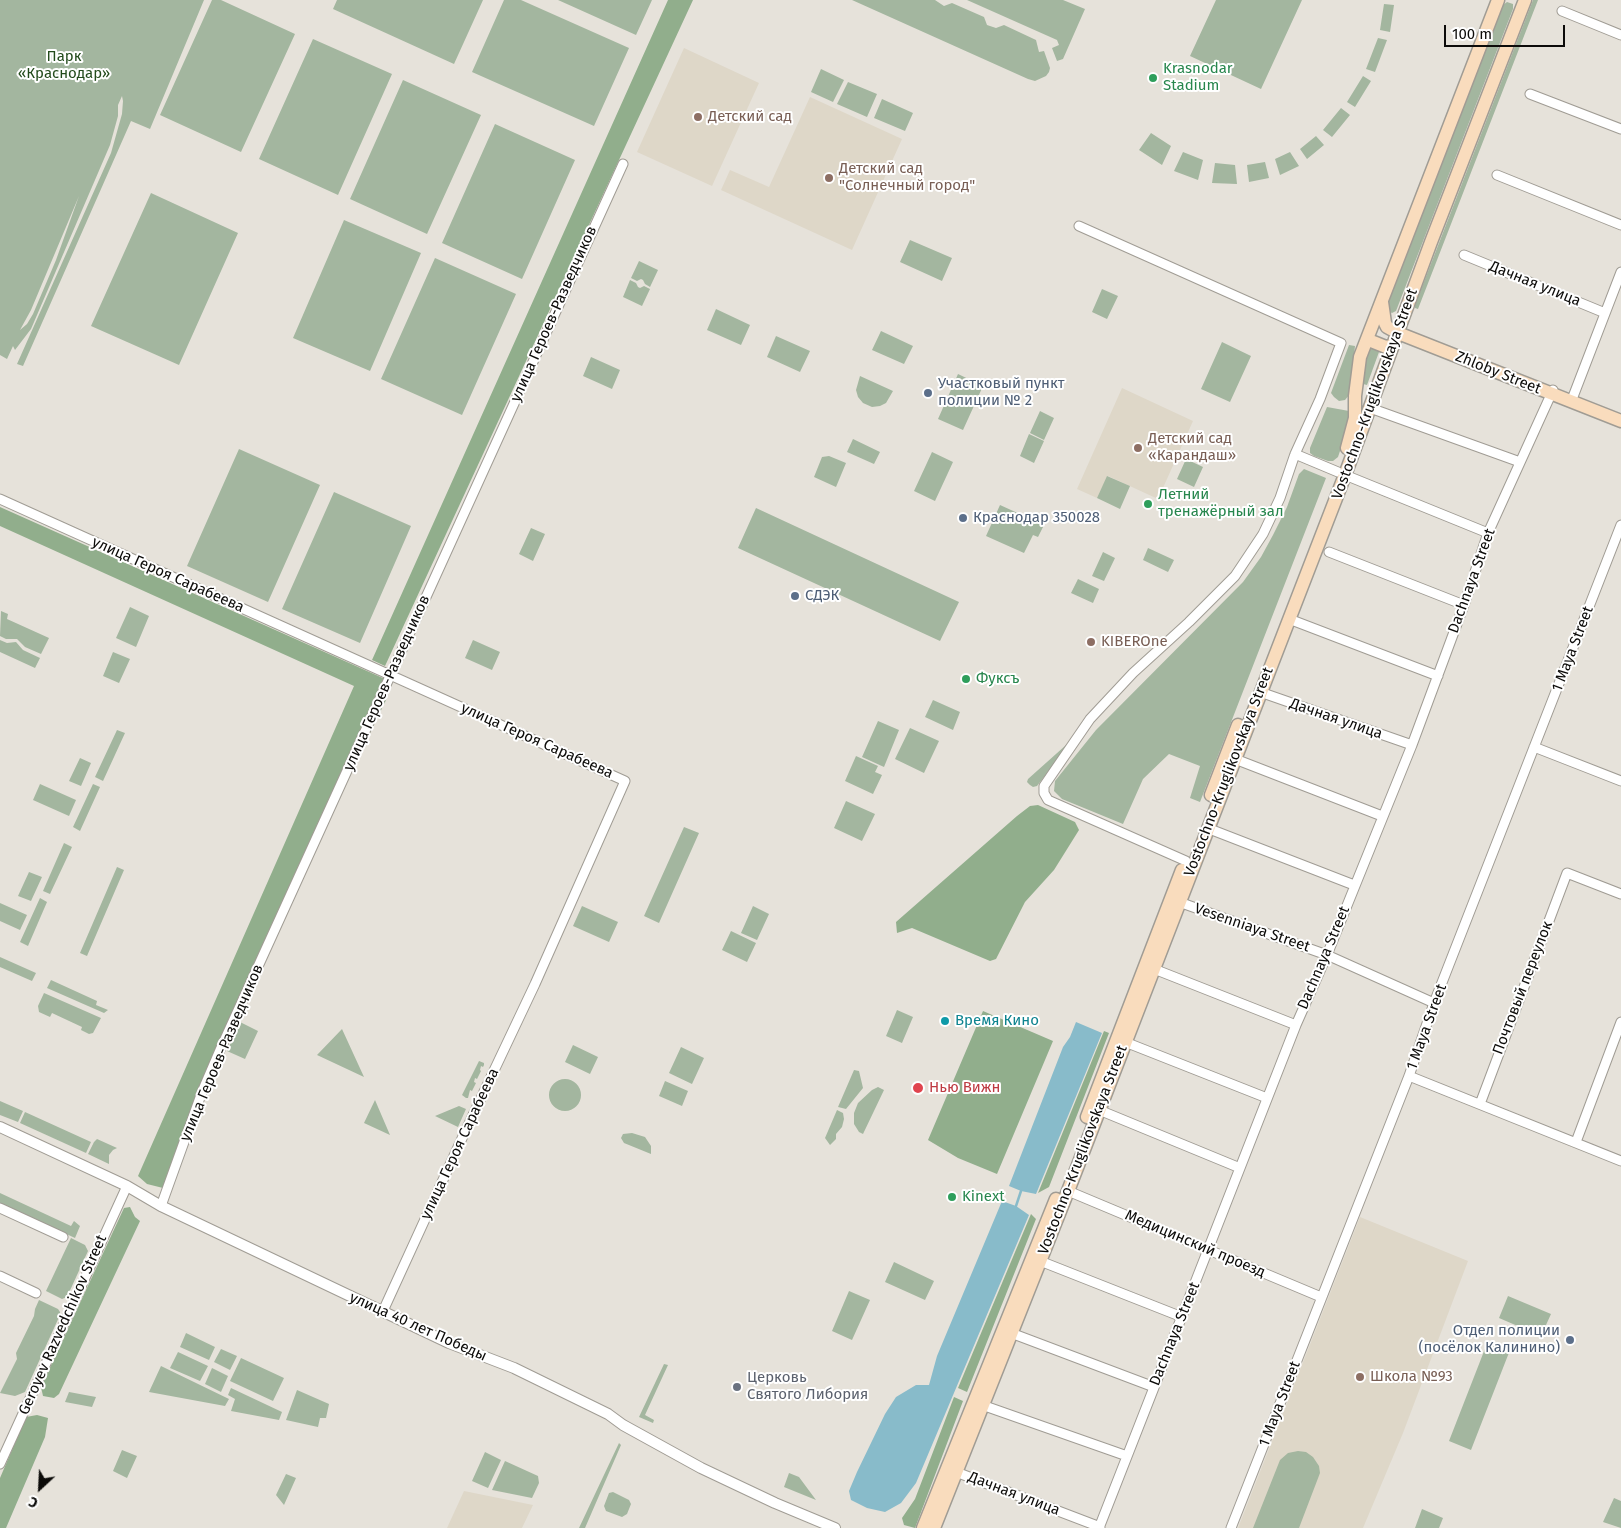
<!DOCTYPE html>
<html>
<head>
<meta charset="utf-8">
<style>
  body { margin:0 }
  #map { position:relative; width:1621px; height:1528px; overflow:hidden; background:#e6e2da; font-family:"Fira Sans",sans-serif }
  canvas { display:block }
  .north { position:absolute; left:15px; top:1463px; width:50px; height:50px; -webkit-text-stroke:4px #fff; paint-order:stroke; rotate:205deg; font-size:14px; font-weight:700; line-height:20px; text-align:center; color:#0c0b09 }
  .north::after { content:''; display:block; margin:auto; width:18px; height:22px; background:#0c0b09; clip-path:polygon(50% 0,100% 100%,50% 72%,0 100%) }
  .scale { position:absolute; left:1444px; top:25px; width:121px; height:22px; box-sizing:border-box; border:2px solid #0c0b09; border-top:0; padding-left:6px; font-size:15px; line-height:18px; white-space:nowrap; color:#0c0b09; -webkit-text-stroke:4px #fff; paint-order:stroke }
</style>
</head>
<body>
<div id="map">
<canvas width="1621" height="1528"></canvas>
<div class="north">С</div>
<div class="scale">100 m</div>
</div>
<script>
const context = document.querySelector('canvas').getContext('2d');
context.lineJoin = 'round';
function fillPath(path, color) { context.fillStyle = color; context.fill(path, 'evenodd'); }
const toPath = rows => new Path2D(rows.map(r => 'M' + r).join(''));
function stroke(path, color, width, dash) { context.strokeStyle = color; context.lineWidth = width; context.lineCap = dash ? 'butt' : 'round'; context.setLineDash(dash || []); context.stroke(path); }
function drawText(font, color, halo, rows, align = 'center') {
  context.font = font + ' "Fira Sans",sans-serif'; context.lineWidth = 4; context.setLineDash([]); context.textBaseline = 'middle'; context.strokeStyle = halo; context.fillStyle = color; for (const [text, x, y, turn = 0] of rows) {
    context.save(); context.translate(x, y); context.rotate((+turn || 0) * Math.PI / 180); context.textAlign = isNaN(turn) ? turn : align; if (halo) context.strokeText(text, 0, 0); context.fillText(text, 0, 0); context.restore();
  }
}
const built = toPath([
  [684,48,759,83,712,186,637,152],
  [810,97,902,139,852,250,721,190,730,170,769,187],
  [1122,388,1193,421,1158,499,1108,476,1097,498,1077,489],
  [1360,1217,1468,1261,1403,1433,1363,1528,1238,1528],
  [464,1491,533,1505,522,1528,447,1528]
]);
const green = toPath([
  [0,0,204,0,150,129,131,121,23,366,17,364,111,153,122,114,123,101,122,96,118,105,118,116,110,145,31,329,15,350,13,346,7,359,0,355],
  [79,196,56,260,33,314,27,324,20,330,31,310],
  [212,0,221,0,295,34,241,152,160,115],
  [337,0,483,0,454,64,333,9],
  [504,0,521,0,629,48,594,126,472,72],
  [558,0,652,0,636,35],
  [852,0,935,0,944,6,952,3,984,17,987,25,996,28,1004,25,1036,40,1039,52,1044,51,1050,68,1049,72,1046,76,1035,81,1028,79],
  [967,0,1063,0,1085,9,1063,59,1057,61,1052,48,1059,45,1057,40],
  [1216,0,1302,0,1261,89,1190,56],
  [1533,0,1538,0,1418,309,1415,308,1415,305],
  [1507,2,1513,4,1513,9,1396,311,1392,313,1388,311,1386,308,1503,5],
  [1384,4,1394,5,1390,32,1380,30],
  [1378,38,1387,40,1375,72,1366,69],
  [313,39,392,74,338,195,259,159],
  [821,69,844,80,833,102,811,92],
  [1363,76,1371,81,1355,107,1347,102],
  [403,80,481,115,427,234,350,199],
  [848,82,877,94,867,117,837,104],
  [882,99,913,113,905,131,874,118],
  [1341,108,1350,115,1332,137,1323,130],
  [495,124,575,160,522,279,442,243],
  [1151,133,1171,146,1162,165,1139,150],
  [1316,136,1324,145,1307,159,1300,149],
  [1183,152,1203,160,1198,180,1174,171],
  [1290,152,1299,166,1280,175,1275,159],
  [1265,162,1269,178,1249,182,1247,165],
  [1215,163,1235,165,1237,184,1212,183],
  [151,193,238,233,179,365,91,326],
  [344,220,421,253,370,371,293,338],
  [910,240,952,258,942,281,900,262],
  [435,258,516,294,462,415,381,379],
  [639,261,658,270,650,287,645,284,643,280,641,279,637,281,631,278],
  [630,280,636,283,638,287,640,288,644,286,650,289,642,306,623,297],
  [1102,289,1118,296,1107,319,1092,312],
  [716,309,750,325,741,345,707,330],
  [881,331,913,346,904,364,872,350],
  [776,336,810,351,800,372,767,357],
  [1222,342,1251,356,1230,402,1201,389],
  [1349,345,1355,346,1350,394,1345,400,1339,401,1334,397,1331,393],
  [1368,347,1377,347,1379,352,1367,385,1363,384,1363,370],
  [591,357,620,370,612,389,583,376],
  [958,374,983,386,963,430,938,419],
  [860,376,893,391,886,403,880,406,872,407,863,403,858,397,856,390],
  [1327,407,1349,411,1348,427,1338,457,1333,461,1328,461,1314,456,1310,453,1310,448],
  [1040,411,1054,418,1044,440,1030,433],
  [1029,434,1044,441,1034,463,1020,456],
  [853,439,880,452,874,464,847,452],
  [239,449,320,485,268,602,187,566],
  [932,452,953,462,935,501,914,491],
  [829,456,846,463,836,487,814,477,822,457],
  [1186,459,1203,467,1194,487,1177,479],
  [1304,469,1326,478,1200,802,1190,798,1200,766,1169,754,1143,779,1123,824,1062,799,1054,791,1055,781,1096,730,1243,582,1261,557,1273,535,1287,507,1299,474],
  [1107,476,1130,486,1120,509,1097,498],
  [334,492,411,526,360,643,282,609],
  [1000,505,1044,525,1038,537,1033,535,1024,553,986,536],
  [756,508,959,602,940,641,738,548],
  [531,528,545,534,533,561,519,554],
  [1148,548,1174,560,1168,572,1143,560],
  [1103,552,1115,558,1104,581,1092,576],
  [1078,579,1099,589,1093,603,1071,593],
  [130,607,149,616,136,647,116,638],
  [1,611,8,614,7,619,49,638,41,654,25,647,17,639,6,639,0,636],
  [0,640,7,643,16,642,23,650,40,658,35,668,0,652],
  [473,640,500,652,492,670,465,658],
  [113,652,130,659,119,683,103,676],
  [933,700,960,712,953,730,925,717],
  [878,721,899,730,884,767,862,757],
  [910,728,939,741,924,773,895,759],
  [117,730,125,733,103,781,95,777],
  [1075,737,1037,786,1033,787,1030,785,1027,782,1028,779],
  [856,756,878,766,875,772,882,775,873,794,845,781],
  [80,758,91,763,81,786,69,781],
  [40,784,76,800,69,816,33,800],
  [93,784,100,787,80,831,73,827],
  [846,801,875,814,862,841,834,828],
  [684,827,699,833,659,923,644,916],
  [64,843,72,847,50,894,43,891],
  [117,867,124,870,87,956,80,953],
  [29,872,42,877,31,901,18,896],
  [40,898,47,902,28,946,20,942],
  [0,903,27,915,20,930,0,921],
  [582,906,618,922,609,942,573,926],
  [753,906,769,914,757,940,741,933],
  [731,931,756,943,747,962,722,950],
  [0,957,36,973,32,981,0,967],
  [51,980,97,1001,96,1005,108,1010,104,1013,47,988],
  [44,993,101,1018,93,1033,89,1034,81,1030,82,1027,52,1013,50,1017,39,1012,38,1006],
  [897,1010,913,1017,902,1043,886,1036],
  [240,1022,258,1031,245,1059,227,1051],
  [342,1029,364,1077,317,1055],
  [573,1045,598,1057,590,1074,565,1062],
  [681,1047,704,1058,692,1084,669,1073],
  [479,1061,484,1063,484,1065,483,1067,481,1066,480,1070,481,1071,477,1079,475,1078,474,1082,476,1083,472,1091,470,1090,468,1098,466,1098,462,1095],
  [854,1070,859,1071,863,1088,846,1109,838,1107],
  '549 1095a16 16 0 1 1 32 0a16 16 0 1 1-32 0Z',
  [665,1081,688,1091,682,1106,659,1096],
  [878,1087,884,1090,863,1134,859,1132,854,1124,854,1113,858,1103,872,1090],
  [375,1100,390,1135,364,1123],
  [0,1101,23,1111,18,1122,0,1115],
  [459,1106,466,1109,458,1127,435,1116],
  [837,1110,843,1113,844,1119,842,1127,836,1134,836,1139,830,1145,825,1138],
  [25,1112,91,1142,86,1153,20,1123],
  [632,1133,645,1137,651,1146,651,1154,624,1143,621,1138,623,1134],
  [97,1139,117,1148,113,1150,109,1155,109,1164,88,1154,94,1142],
  [0,1193,71,1226,74,1221,80,1226,75,1238,0,1203],
  [71,1238,85,1245,88,1251,67,1297,62,1299,46,1291],
  [894,1262,934,1281,925,1300,885,1282],
  [849,1291,870,1300,852,1340,832,1331],
  [1508,1296,1551,1314,1541,1336,1499,1318],
  [39,1300,58,1309,60,1312,60,1315,25,1392,15,1396,0,1393,17,1359,16,1353,34,1316,35,1309],
  [186,1333,215,1347,209,1360,180,1347],
  [1488,1341,1510,1350,1471,1450,1449,1441],
  [221,1349,237,1356,230,1370,214,1362],
  [178,1352,208,1366,200,1381,170,1368],
  [241,1358,284,1378,273,1401,230,1381],
  [664,1364,668,1365,645,1415,654,1420,653,1423,639,1417],
  [161,1366,229,1399,225,1406,149,1392],
  [212,1368,228,1376,221,1392,205,1384],
  [231,1388,282,1412,279,1420,231,1411,235,1399,228,1395],
  [297,1390,329,1404,326,1418,320,1418,318,1427,286,1420],
  [69,1392,96,1397,92,1407,65,1402],
  [619,1443,621,1445,585,1528,579,1528],
  [122,1450,137,1456,127,1478,113,1471],
  [1298,1451,1306,1452,1313,1457,1319,1466,1320,1473,1299,1528,1253,1528,1280,1460,1288,1453],
  [485,1452,501,1460,488,1488,472,1481],
  [505,1461,538,1476,539,1483,532,1498,492,1490],
  [789,1473,799,1477,816,1500,784,1487],
  [286,1474,296,1478,284,1505,276,1495],
  [613,1492,629,1500,631,1504,627,1514,622,1517,606,1511,604,1506,609,1493],
  [1614,1498,1621,1501,1621,1528,1603,1522],
  [1422,1509,1443,1518,1439,1528,1415,1528]
]);
const forest = toPath([
  [668,0,693,0,385,666,372,660],
  [0,507,385,679,378,695,387,698,209,1065,163,1188,147,1184,138,1176,354,686,0,526],
  [1038,805,1075,822,1079,830,1054,870,1025,902,996,959,990,961,912,928,897,933,896,922,1017,816,1030,806],
  [983,1011,1053,1041,997,1174,958,1158,928,1140],
  [1104,1031,1109,1033,1049,1187,1038,1193],
  [130,1207,135,1217,140,1221,59,1394,54,1398,43,1396,41,1387,124,1208],
  [1031,1214,1036,1219,967,1392,958,1388],
  [954,1397,963,1401,915,1528,904,1525,902,1518,915,1499],
  [37,1415,48,1418,45,1437,6,1528,0,1528,0,1478,26,1417]
]);
const water = toPath([
  [1076,1022,1102,1033,1036,1194,1021,1191,1009,1186,1063,1047,1070,1037],
  [1002,1201,1016,1206,1029,1215,916,1483,901,1503,885,1512,867,1508,851,1500,849,1491,857,1472,885,1414,896,1397,916,1385,929,1385,937,1356]
]);
const stream = toPath([
  [1016,1206,1021,1191]
]);
const minor = toPath([
  [1562,11,1621,35],
  [1530,94,1621,129],
  [1497,175,1621,225],
  [1079,226,1341,343,1320,399,1295,454,1280,498,1263,534,1235,576,1189,622,1133,673,1090,719,1044,786,1044,793,1048,800,1186,861],
  [1464,255,1605,313],
  [1571,402,1621,272],
  [1370,408,1520,462],
  [1295,454,1338,472],
  [1345,475,1488,533],
  [0,499,625,781,535,984,464,1134,383,1311],
  [1329,552,1464,605],
  [1289,619,1438,676],
  [1260,692,1412,745],
  [1534,747,1621,781],
  [1235,759,1382,816],
  [1207,828,1354,885],
  [1179,902,1327,955,1434,1003],
  [1154,969,1296,1025],
  [1125,1042,1267,1098],
  [1409,1076,1621,1161],
  [1480,1104,1567,873,1621,894],
  [1099,1110,1240,1168],
  [1576,1142,1621,1022],
  [1068,1191,1321,1297],
  [161,1206,202,1092,220,1050,623,164],
  [0,1208,63,1237],
  [1040,1261,1182,1317],
  [0,1276,36,1293],
  [1011,1333,1154,1387],
  [982,1405,1127,1456],
  [0,1464,127,1186],
  [956,1472,1100,1527],
  [1099,1528,1296,1025,1327,955,1412,745,1464,605,1488,533,1553,390],
  [1231,1528,1409,1076,1434,1003,1621,525]
]);
const tertiary = toPath([
  [0,1127,127,1186,161,1206,449,1343,514,1368,608,1414,623,1425,701,1468,775,1503,835,1528]
]);
const secondary = toPath([
  [1382,302,1385,323,1387,327,1398,333,1621,421],
  [1368,337,1371,341,1386,347,1394,345],
  [1347,448,1355,418,1355,396,1360,357,1498,0],
  [1211,795,1238,725],
  [1087,1117,1182,870],
  [923,1528,1056,1199],
  [934,1528,1068,1191,1345,475,1431,242,1525,0]
]);
const markers = [
  [1153,78,5,"#2e9e5b"],
  [698,117,5,"#8d6e63"],
  [829,178,5,"#8d6e63"],
  [928,393,5,"#5c6f8a"],
  [1138,448,5,"#8d6e63"],
  [1148,504,5,"#2e9e5b"],
  [963,518,5,"#5c6f8a"],
  [795,596,5,"#5c6f8a"],
  [1091,642,5,"#8d6e63"],
  [966,679,5,"#2e9e5b"],
  [945,1021,5,"#0f9aa8"],
  [918,1088,6,"#e0444e"],
  [952,1197,5,"#2e9e5b"],
  [1570,1340,5,"#5c6f8a"],
  [1360,1377,5,"#8d6e63"],
  [737,1387,5,"#6b7280"]
];
const parkNames = [
  ["Парк",64,57],
  ["«Краснодар»",64,74]
];
const leisureNames = [
  ["Krasnodar",1163,69],
  ["Stadium",1163,86],
  ["Летний",1158,495],
  ["тренажёрный зал",1158,512],
  ["Фуксъ",976,679],
  ["Kinext",962,1197]
];
const educationNames = [
  ["Детский сад",708,117],
  ["Детский сад",839,169],
  ["\"Солнечный город\"",839,186],
  ["Детский сад",1148,439],
  ["«Карандаш»",1148,456],
  ["KIBEROne",1101,642],
  ["Школа №93",1370,1377]
];
const streetNames = [
  ["Дачная улица",1535,284,22],
  ["улица Героев-Разведчиков",554,314,-66],
  ["Zhloby Street",1498,373,22],
  ["Vostochno-Kruglikovskaya Street",1375,394,-70],
  ["улица Героя Сарабеева",168,575,24],
  ["Dachnaya Street",1472,581,-70],
  ["1 Maya Street",1573,649,-69],
  ["улица Героев-Разведчиков",387,683,-66],
  ["Дачная улица",1336,719,19],
  ["улица Героя Сарабеева",537,741,24],
  ["Vostochno-Kruglikovskaya Street",1229,772,-69],
  ["Vesenniaya Street",1252,928,19],
  ["Dachnaya Street",1324,958,-67],
  ["Почтовый переулок",1523,988,-69],
  ["1 Maya Street",1427,1027,-70],
  ["улица Героев-Разведчиков",222,1053,-67],
  ["улица Героя Сарабеева",460,1144,-65],
  ["Vostochno-Kruglikovskaya Street",1083,1150,-69],
  ["Медицинский проезд",1195,1244,23],
  ["Geroyev Razvedchikov Street",63,1325,-66],
  ["улица 40 лет Победы",418,1327,24],
  ["Dachnaya Street",1175,1334,-68],
  ["1 Maya Street",1280,1404,-69],
  ["Дачная улица",1014,1494,21]
];
const serviceNames = [
  ["Участковый пункт",938,384],
  ["полиции № 2",938,401],
  ["Краснодар 350028",973,518],
  ["СДЭК",805,596],
  ["Отдел полиции",1560,1331,"right"],
  ["(посёлок Калинино)",1560,1348,"right"]
];
const cultureNames = [
  ["Время Кино",955,1021]
];
const healthNames = [
  ["Нью Вижн",929,1088]
];
const worshipNames = [
  ["Церковь",747,1378],
  ["Святого Либория",747,1395]
];
fillPath(built, '#ded7c8');
fillPath(green, '#a3b69f');
fillPath(forest, '#91ae8c');
fillPath(water, '#88bbca');
stroke(stream, '#88bbca', 2.5);
stroke(minor, '#a09c94', 11);
stroke(tertiary, '#a09c94', 12);
stroke(secondary, '#a09c94', 15);
stroke(minor, '#fff', 9);
stroke(tertiary, '#fff', 10);
stroke(secondary, '#f9dcbd', 12);
for (const [x, y, r, color] of markers) { const dot = new Path2D(); dot.arc(x, y, r, 0, 2 * Math.PI); context.fillStyle = color; context.fill(dot); stroke(dot, '#fff', 2); }
drawText('15px', '#234b1c', '#fff', parkNames);
drawText('15px', '#27864d', '#fff', leisureNames, 'left');
drawText('15px', '#785e54', '#fff', educationNames, 'left');
drawText('15px', '#0c0b09', '#fff', streetNames);
drawText('15px', '#4e5e75', '#fff', serviceNames, 'left');
drawText('15px', '#0d838f', '#fff', cultureNames, 'left');
drawText('15px', '#be3a42', '#fff', healthNames, 'left');
drawText('15px', '#5b616d', '#fff', worshipNames, 'left');
</script>
</body>
</html>
